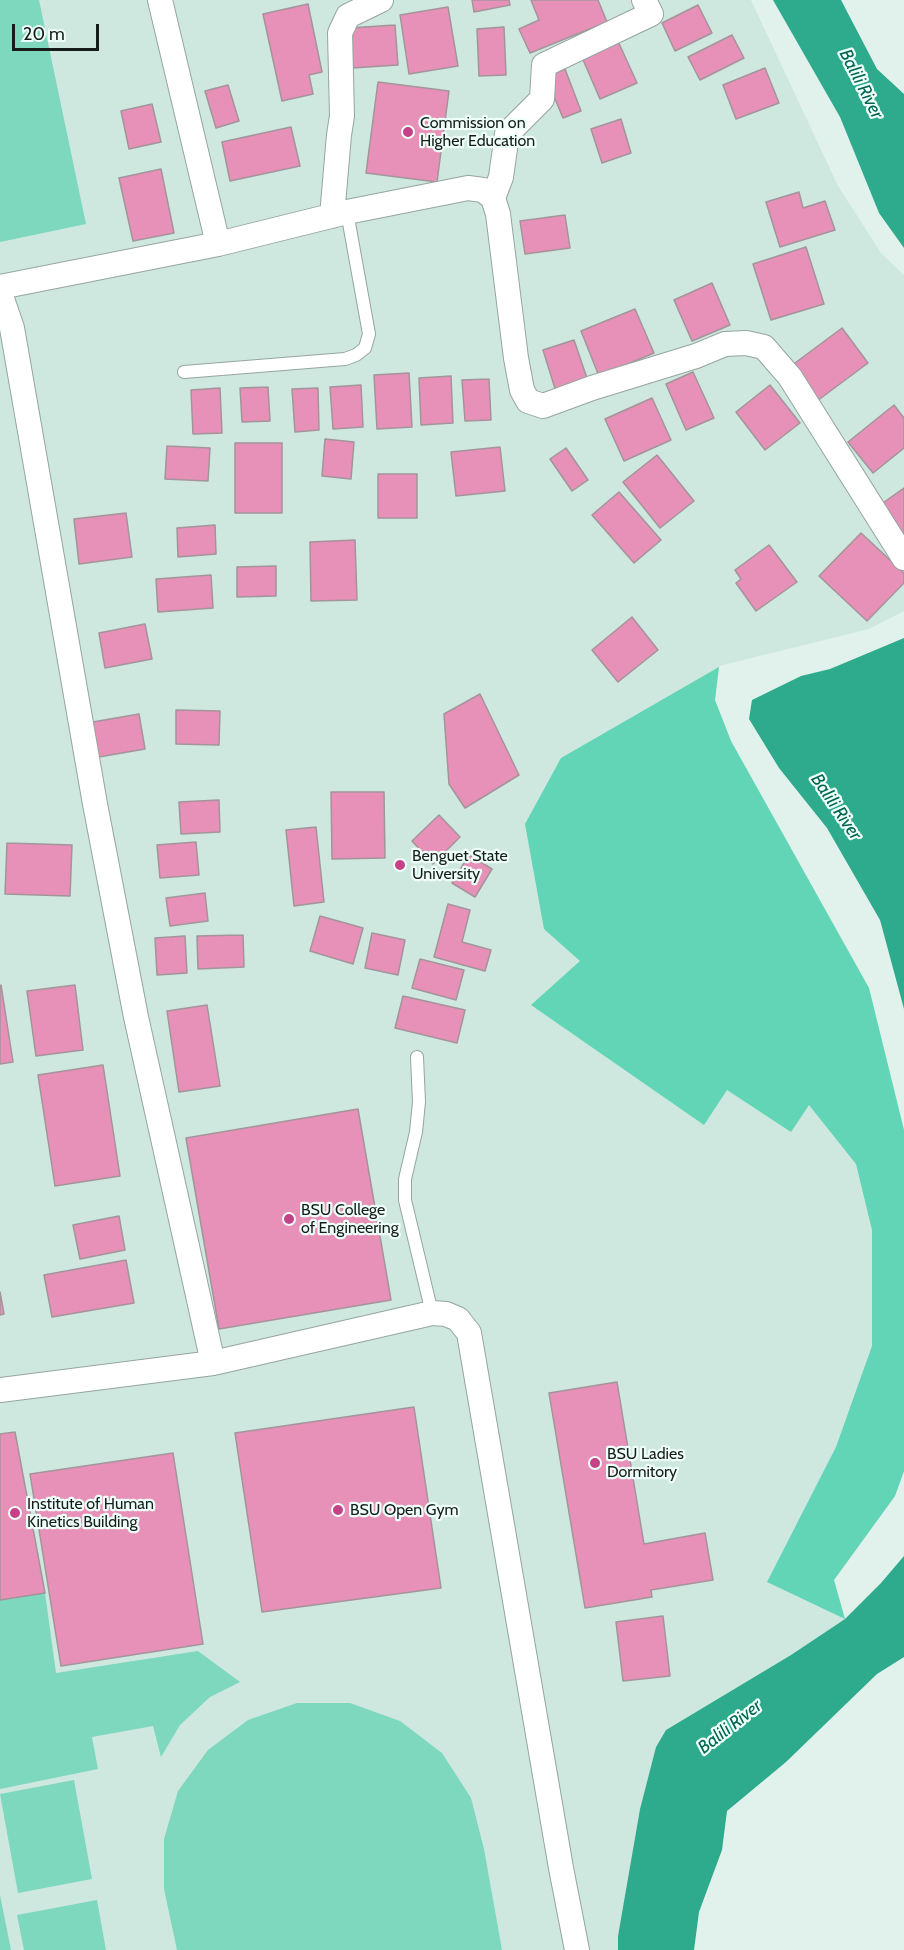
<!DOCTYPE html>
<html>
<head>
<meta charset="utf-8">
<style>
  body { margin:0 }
  #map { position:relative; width:904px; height:1950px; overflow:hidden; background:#e1f2ec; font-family:Cabin,sans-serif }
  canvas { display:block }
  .scale { position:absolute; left:12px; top:24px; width:87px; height:27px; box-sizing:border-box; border:3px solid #161c1a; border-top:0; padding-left:8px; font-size:18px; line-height:21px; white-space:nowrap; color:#161c1a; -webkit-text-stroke:4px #eefff9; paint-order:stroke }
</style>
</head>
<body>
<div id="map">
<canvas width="904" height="1950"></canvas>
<div class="scale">20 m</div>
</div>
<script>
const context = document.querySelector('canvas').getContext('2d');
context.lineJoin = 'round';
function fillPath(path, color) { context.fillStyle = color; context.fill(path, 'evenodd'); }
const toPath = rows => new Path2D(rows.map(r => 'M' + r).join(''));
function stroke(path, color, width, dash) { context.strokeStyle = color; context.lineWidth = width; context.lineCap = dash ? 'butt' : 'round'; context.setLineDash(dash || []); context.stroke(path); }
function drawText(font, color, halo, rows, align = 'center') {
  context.font = font + ' Cabin,sans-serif'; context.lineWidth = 4.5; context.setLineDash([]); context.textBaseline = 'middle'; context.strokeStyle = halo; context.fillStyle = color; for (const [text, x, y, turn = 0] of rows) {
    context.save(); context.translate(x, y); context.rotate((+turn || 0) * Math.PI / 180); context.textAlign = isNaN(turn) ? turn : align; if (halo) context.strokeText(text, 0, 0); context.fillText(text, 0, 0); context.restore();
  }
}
const built = toPath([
  [0,0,751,0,838,186,881,253,904,275,904,611,869,629,719,666,715,700,731,741,869,988,904,1130,904,1471,895,1496,834,1580,845,1619,791,1655,666,1730,656,1747,640,1809,618,1936,618,1950,0,1950]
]);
const green = toPath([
  [0,0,39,0,86,224,0,242],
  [45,1593,56,1673,198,1651,240,1682,210,1697,180,1725,161,1757,153,1726,92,1737,98,1769,0,1789,0,1600],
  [297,1703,350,1703,400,1721,442,1753,471,1798,484,1849,502,1950,177,1950,164,1889,164,1839,178,1791,208,1750,248,1720],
  [74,1780,92,1879,18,1893,0,1794],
  [0,1895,11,1950,0,1950],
  [97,1900,106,1950,24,1950,17,1915]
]);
const forest = toPath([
  [719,667,715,700,731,741,869,988,904,1130,904,1471,895,1496,834,1580,845,1619,767,1582,836,1447,872,1346,872,1230,856,1164,809,1105,791,1132,727,1090,704,1125,531,1005,580,961,544,929,525,824,561,758]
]);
const water = toPath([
  [773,0,841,0,877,69,904,94,904,248,879,213,840,117],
  [904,638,904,1009,880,920,827,828,779,768,749,719,752,700,801,676,830,669],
  [904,1556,904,1657,877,1674,786,1762,727,1811,722,1850,699,1912,694,1950,618,1950,618,1936,640,1809,656,1747,666,1730,791,1655,845,1619,881,1583]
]);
const building = toPath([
  [472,0,509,0,510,5,474,12,472,0],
  [531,0,598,0,607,22,530,53,519,29,539,20,531,0],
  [308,4,322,72,309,75,313,94,282,101,263,14,308,4],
  [698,5,712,33,675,51,662,23,698,5],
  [448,7,458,66,409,74,400,15,448,7],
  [395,25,398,65,352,68,349,28,395,25],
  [504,27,506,75,479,76,477,29,504,27],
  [732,35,744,58,700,80,688,57,732,35],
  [617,39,637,83,600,99,581,55,617,39],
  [765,68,779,103,736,119,723,85,765,68],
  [565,69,581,111,563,118,546,77,565,69],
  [378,82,449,91,437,182,366,173,378,82],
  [228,85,239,121,216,128,205,91,228,85],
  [152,104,161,142,129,149,121,111,152,104],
  [621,119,631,153,602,163,591,129,621,119],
  [291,127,300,166,230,181,222,142,291,127],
  [161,169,174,233,133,241,119,178,161,169],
  [799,192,803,208,825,201,835,230,780,247,766,202,799,192],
  [565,215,570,248,525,254,520,221,565,215],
  [806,247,824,304,771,320,753,264,806,247],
  [712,283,730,325,692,341,674,300,712,283],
  [635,309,654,353,599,376,581,331,635,309],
  [842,328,868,363,817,401,791,366,842,328],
  [574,340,589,384,557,395,543,350,574,340],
  [693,372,714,418,686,430,666,384,693,372],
  [409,373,412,427,377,429,374,375,409,373],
  [451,376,453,423,421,425,419,378,451,376],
  [489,379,491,420,465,421,462,380,489,379],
  [361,385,363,427,333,429,330,387,361,385],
  [770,385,800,423,765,450,736,412,770,385],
  [268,387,270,421,242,422,240,388,268,387],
  [220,388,222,433,193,434,191,390,220,388],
  [318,388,319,430,295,432,292,389,318,388],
  [652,398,671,440,624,461,605,419,652,398],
  [894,405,904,418,904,448,873,473,848,442,894,405],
  [325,439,354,442,351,479,322,476,325,439],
  [235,443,282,443,282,513,235,513,235,443],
  [167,446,210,448,208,481,165,479,167,446],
  [500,447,505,491,456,496,451,452,500,447],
  [566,448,588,480,572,491,550,459,566,448],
  [657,455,694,501,660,528,623,482,657,455],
  [378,474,417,474,417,518,378,518,378,474],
  [904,488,904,538,880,505,904,488],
  [619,492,661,540,634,563,592,515,619,492],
  [126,513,132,557,79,564,74,519,126,513],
  [215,525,216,554,178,557,177,528,215,525],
  [861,533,904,573,904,583,867,621,819,576,861,533],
  [355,540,357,600,311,601,310,542,355,540],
  [769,545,797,582,756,611,736,583,741,579,735,570,769,545],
  [276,566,276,596,237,597,237,567,276,566],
  [211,575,213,608,158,612,156,579,211,575],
  [632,617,658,650,618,682,592,650,632,617],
  [145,624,152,659,105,668,99,633,145,624],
  [480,694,519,775,465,808,449,784,444,714,480,694],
  [176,710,220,711,219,745,176,744,176,710],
  [139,714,145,749,93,758,87,723,139,714],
  [331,792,384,792,385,858,332,859,331,792],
  [219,800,220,832,181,834,179,802,219,800],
  [439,815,460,837,433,864,412,841,439,815],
  [316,827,324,902,294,906,286,830,316,827],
  [196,842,199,875,160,878,157,845,196,842],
  [7,843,72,845,70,896,5,894,7,843],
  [469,855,492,869,475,897,452,883,469,855],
  [205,893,208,921,170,926,166,898,205,893],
  [448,904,470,910,462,942,491,950,485,971,434,957,448,904],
  [320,916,363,928,353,964,310,951,320,916],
  [372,933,405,940,398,975,365,968,372,933],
  [243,935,244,967,198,969,197,936,243,935],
  [185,936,187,973,157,975,155,938,185,936],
  [420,959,464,970,456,1000,412,988,420,959],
  [1,985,13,1062,0,1064,0,986,1,985],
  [75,985,83,1050,36,1056,27,991,75,985],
  [403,996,465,1010,457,1043,395,1028,403,996],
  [207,1005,220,1086,179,1092,167,1011,207,1005],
  [103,1065,120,1176,55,1186,38,1075,103,1065],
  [358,1109,391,1300,219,1329,186,1138,358,1109],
  [119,1216,125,1250,80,1259,73,1225,119,1216],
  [126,1260,134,1303,52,1317,44,1275,126,1260],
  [0,1292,4,1314,0,1315,0,1292],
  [617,1382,644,1544,705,1533,713,1580,651,1590,652,1597,585,1608,549,1393,617,1382],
  [414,1407,441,1588,262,1612,235,1433,414,1407],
  [15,1432,45,1593,0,1600,0,1434,15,1432],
  [173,1453,203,1644,61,1666,30,1474,173,1453],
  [663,1616,670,1676,623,1681,616,1622,663,1616]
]);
const service = toPath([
  [184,372,345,359,356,355,365,348,369,334,347,212],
  [417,1057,419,1102,416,1132,405,1179,405,1200,432,1313]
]);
const minor = toPath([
  [160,0,218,244],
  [493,198,501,177,507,134,542,99,544,65,651,14,644,0],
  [332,216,339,135,342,116,340,33,348,16,381,0],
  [0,287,218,244,347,212,468,188,483,190,493,198,498,214,516,358,522,390,528,401,543,406,592,388,696,356,725,344,746,343,764,347,790,377,904,558],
  [0,293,12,328,95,804,136,1017,213,1363],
  [0,1390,213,1363,432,1313,446,1314,458,1319,469,1333,561,1868,577,1950]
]);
const markers = [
  [408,132,6,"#c64288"],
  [400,865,6,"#c64288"],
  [289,1219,6,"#c64288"],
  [595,1463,6,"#c64288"],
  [338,1510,6,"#c64288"],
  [15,1513,6,"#c64288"]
];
const poiNames = [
  ["Commission on",420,123],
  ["Higher Education",420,141],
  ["Benguet State",412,856],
  ["University",412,874],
  ["BSU College",301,1210],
  ["of Engineering",301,1228],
  ["BSU Ladies",607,1454],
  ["Dormitory",607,1472],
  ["Institute of Human",27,1504],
  ["Kinetics Building",27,1522],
  ["BSU Open Gym",350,1510]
];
const waterNames = [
  ["Balili River",861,84,63],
  ["Balili River",836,807,56],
  ["Balili River",730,1727,-38]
];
fillPath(built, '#cee7df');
fillPath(green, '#7ed8be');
fillPath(forest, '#61d5b6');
fillPath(water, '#2eaa8d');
fillPath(building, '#e891b8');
stroke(building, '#a3949a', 1.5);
stroke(service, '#96a5a0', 14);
stroke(minor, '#96a5a0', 26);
stroke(service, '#fff', 12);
stroke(minor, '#fff', 24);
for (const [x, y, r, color] of markers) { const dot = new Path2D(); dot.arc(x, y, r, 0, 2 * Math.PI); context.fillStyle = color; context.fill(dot); stroke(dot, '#eefff9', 2); }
drawText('16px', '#161c1a', '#eefff9', poiNames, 'left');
drawText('italic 18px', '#006551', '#eefff9', waterNames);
</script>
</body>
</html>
